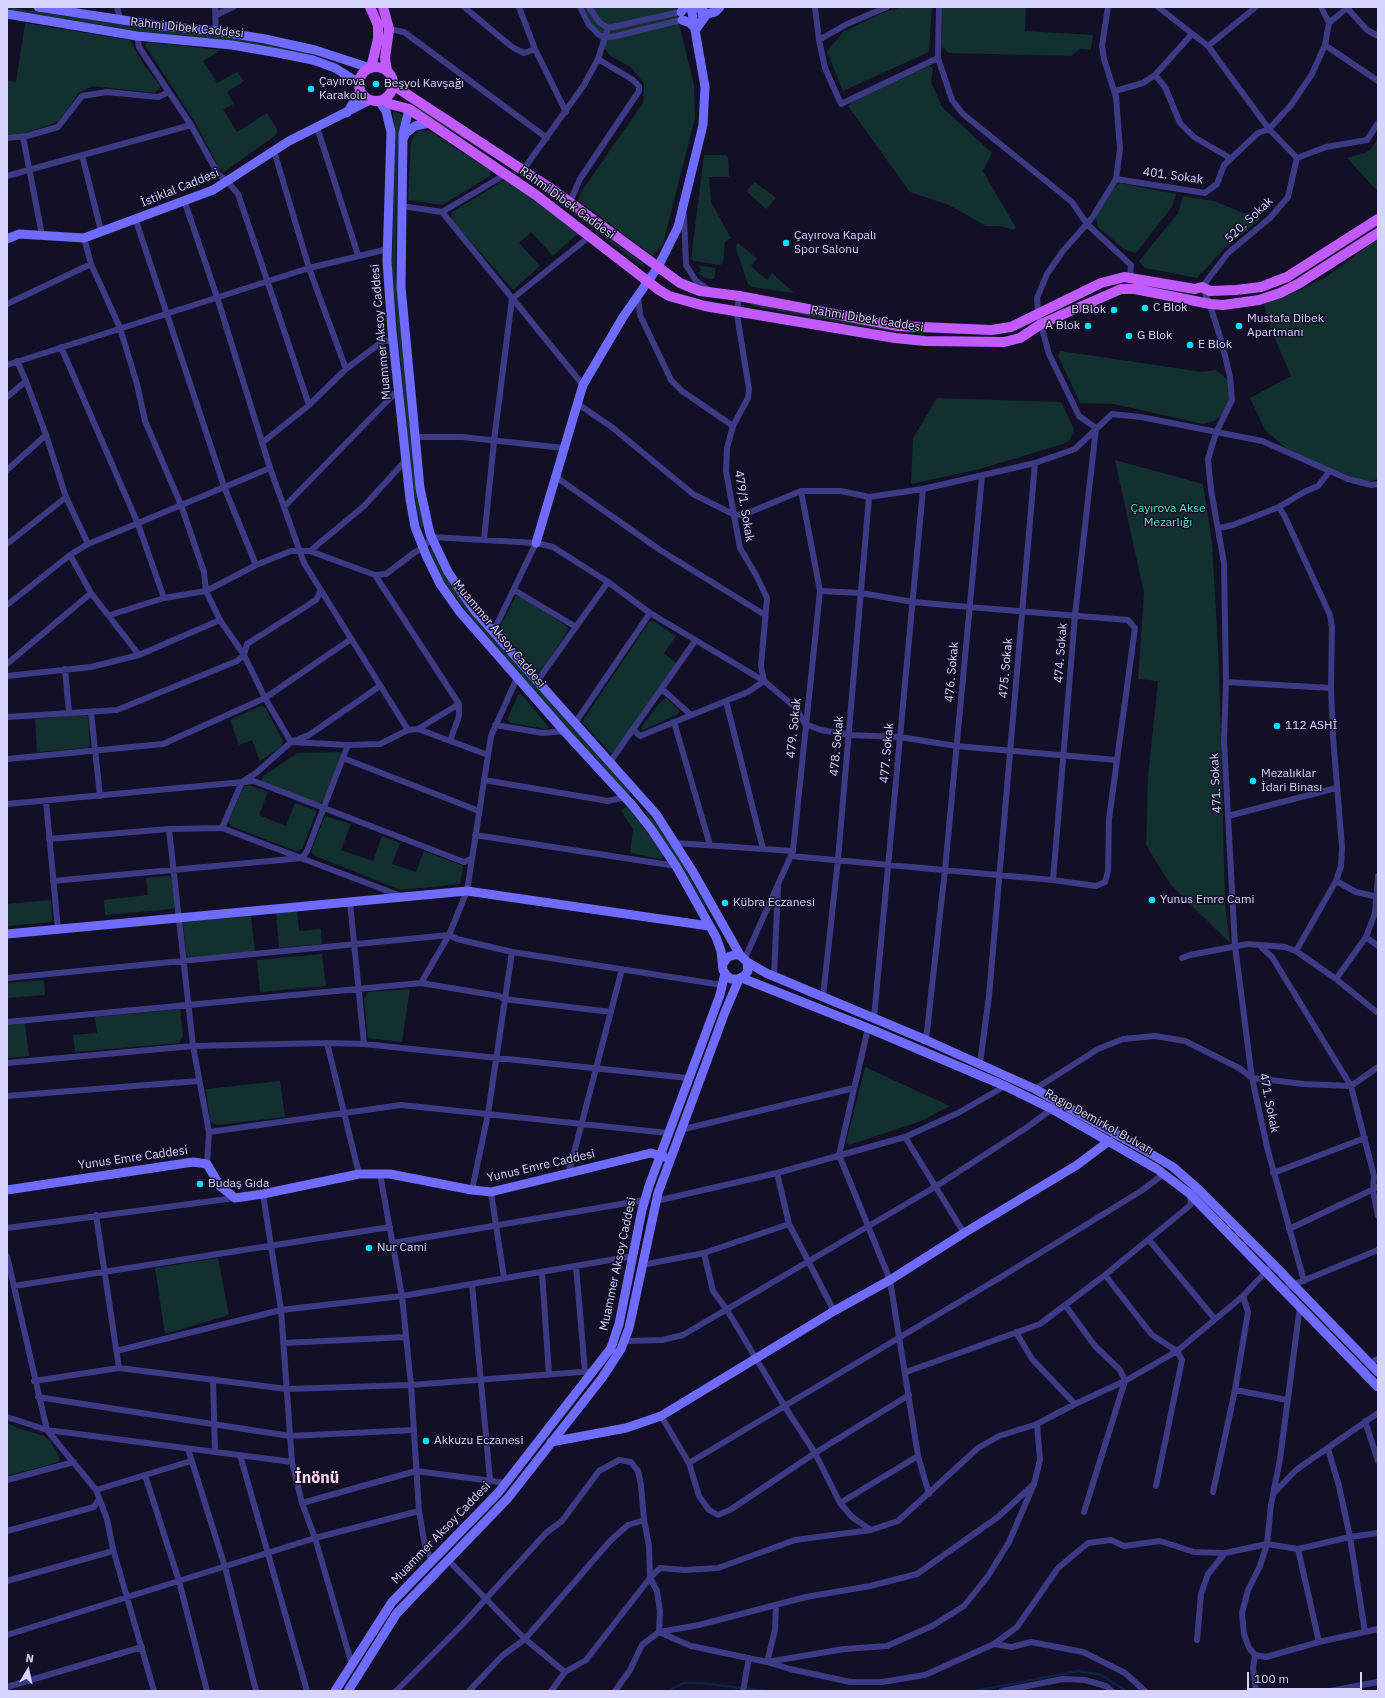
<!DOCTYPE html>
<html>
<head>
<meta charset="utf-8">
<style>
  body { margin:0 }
  #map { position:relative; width:1385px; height:1698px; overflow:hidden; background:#130f26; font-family:"IBM Plex Sans",sans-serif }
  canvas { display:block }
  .frame { position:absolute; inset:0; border:8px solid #d9d4ff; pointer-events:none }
  .north { position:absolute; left:8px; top:1650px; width:40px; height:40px; -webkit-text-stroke:3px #130f26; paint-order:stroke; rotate:9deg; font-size:11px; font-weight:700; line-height:16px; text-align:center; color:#d9d4ff }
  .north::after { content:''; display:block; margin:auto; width:14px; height:18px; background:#d9d4ff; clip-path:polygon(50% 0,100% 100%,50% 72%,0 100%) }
  .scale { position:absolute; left:1247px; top:1672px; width:115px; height:18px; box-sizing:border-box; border:2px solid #d9d4ff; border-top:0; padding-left:5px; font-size:12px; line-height:14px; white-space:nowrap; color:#d9d4ff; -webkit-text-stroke:3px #130f26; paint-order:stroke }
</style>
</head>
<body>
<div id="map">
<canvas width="1385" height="1698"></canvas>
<div class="frame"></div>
<div class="north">N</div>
<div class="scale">100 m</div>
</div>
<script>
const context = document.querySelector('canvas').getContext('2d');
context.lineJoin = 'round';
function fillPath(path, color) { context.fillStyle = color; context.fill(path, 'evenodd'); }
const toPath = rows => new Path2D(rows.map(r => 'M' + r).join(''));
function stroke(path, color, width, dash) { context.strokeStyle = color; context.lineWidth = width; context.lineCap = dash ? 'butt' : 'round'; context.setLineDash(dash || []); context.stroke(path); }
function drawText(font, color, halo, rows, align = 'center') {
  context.font = font + ' "IBM Plex Sans",sans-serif'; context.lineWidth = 3; context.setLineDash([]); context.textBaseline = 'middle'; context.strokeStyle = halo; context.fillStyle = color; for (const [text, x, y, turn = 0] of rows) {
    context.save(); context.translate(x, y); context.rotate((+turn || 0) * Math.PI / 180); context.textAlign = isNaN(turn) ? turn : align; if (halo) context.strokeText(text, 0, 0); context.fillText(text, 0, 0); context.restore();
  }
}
const green = toPath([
  [7,7,164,31,220,36,308,52,307,55,225,40,146,32,7,10],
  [584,7,675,7,694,85,695,118,663,244,653,256,578,200,581,192,643,103,644,84,632,68,609,55,598,38],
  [902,7,932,7,929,52,843,91,827,52,843,32,882,13],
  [942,7,1026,7,1025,31,1093,35,1091,50,1080,49,1071,56,949,53,942,47],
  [25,23,130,40,144,65,161,87,154,93,93,86,80,92,58,122,25,133,7,135,7,81,16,82],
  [148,42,221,50,203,61,217,83,237,72,244,81,227,92,234,104,223,109,237,132,267,113,277,129,276,135,224,172,219,169,198,127,145,45],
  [929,66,933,68,931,82,942,107,992,153,983,171,1016,228,1013,230,1001,226,986,226,949,205,910,192,848,106,854,101],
  [420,107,566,204,644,265,643,267,543,191,503,163,418,110],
  [393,111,402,115,398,141,395,272,415,484,424,527,421,528,412,485,392,270,395,154],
  [424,130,431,132,491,171,490,176,442,205,408,200,411,140,418,131],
  [1378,138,1378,192,1347,158,1365,153,1371,149],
  [704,155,726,155,728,157,729,177,709,177,711,202,731,238,725,242,723,263,720,265,694,261,691,259],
  [506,179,578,233,553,256,531,232,519,243,540,266,513,290,451,219,452,212],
  [755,182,776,198,766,209,746,191],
  [1120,183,1176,194,1172,207,1136,253,1125,250,1098,227,1096,217,1112,190],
  [1183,196,1214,201,1258,219,1258,221,1225,248,1197,278,1145,268,1139,261,1178,213],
  [1378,240,1378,479,1365,482,1315,463,1287,449,1265,430,1250,398,1291,376,1270,327,1264,304,1298,291,1329,275,1375,241],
  [738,243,757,259,751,266,767,280,772,273,794,293,752,287,748,284,737,252,736,246],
  [697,265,716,268,714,279,705,278,698,273,702,270],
  [752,303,892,328,1023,326,1024,328,995,335,895,332,751,306],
  [1060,351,1203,372,1216,370,1228,380,1230,399,1222,415,1214,421,1203,424,1114,404,1080,403,1058,356],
  [937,398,1061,402,1074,429,1070,440,1063,444,980,469,911,484,913,438],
  [1115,460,1203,484,1212,542,1219,665,1225,903,1230,943,1171,885,1146,845,1148,777,1158,681,1138,679,1144,593],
  [432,549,443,573,470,612,631,793,629,796,560,720,469,615,443,580,429,550],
  [520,595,568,627,567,632,543,668,538,673,500,631,501,625,516,596],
  [653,621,676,636,664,653,676,663,615,752,611,753,583,723,584,719,649,622],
  [521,694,549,727,546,729,511,723,507,720,518,695],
  [666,698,679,710,678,714,643,730,641,728,662,700],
  [261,706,265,707,283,741,281,747,260,761,252,740,239,745,230,720],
  [84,714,88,717,90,745,88,748,37,752,35,719],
  [341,752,342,755,323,802,318,803,262,782,262,777,297,753],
  [244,786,251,786,268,792,259,815,286,826,295,803,315,810,316,813,302,849,296,851,231,826,228,822],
  [627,806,665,856,661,859,630,853,633,829,621,811],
  [647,811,676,853,706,906,703,907,660,835,645,813],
  [325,816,351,824,341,850,373,861,382,836,400,843,392,864,416,872,424,851,463,866,460,884,401,890,315,856,311,852],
  [169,876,171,877,175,907,173,909,105,915,104,900,148,895,146,878],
  [51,900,52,919,51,922,7,926,7,904],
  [297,911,299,931,321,929,322,944,279,948,276,913],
  [251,916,255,952,189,957,186,954,183,922],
  [322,954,326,986,260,992,257,960],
  [44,980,45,995,7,998,7,983],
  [410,989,402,1042,368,1038,364,999,368,992],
  [180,1009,183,1036,179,1043,75,1052,73,1035,97,1033,95,1017],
  [25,1023,29,1056,7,1058,7,1025],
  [865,1067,950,1106,921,1121,849,1145,846,1143],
  [280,1081,285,1117,216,1125,210,1121,206,1089],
  [218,1258,229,1315,165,1334,155,1268],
  [7,1423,21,1429,44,1436,50,1441,57,1453,60,1459,58,1462,7,1476]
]);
const stream = toPath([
  [668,1691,683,1683,700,1683,767,1691],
  [975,1691,1078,1671,1102,1675,1126,1691]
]);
const street = toPath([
  [117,7,120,19],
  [215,7,216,31],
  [464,7,512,47,524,53,535,49],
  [519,7,535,49,566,112],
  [580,7,589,25,599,35,605,37,612,37,685,19],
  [589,7,599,22,608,28,684,11],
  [815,7,819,40],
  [887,7,847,24,819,40,825,68,841,104,938,58],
  [939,7,938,58,952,100,963,114,1072,202,1087,224,1131,265,1130,277],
  [1108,7,1102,46,1104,59,1116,97,1120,149,1116,179],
  [1158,7,1208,46],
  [1256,7,1208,46,1269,129,1297,158],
  [1321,7,1329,23],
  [1347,8,1367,30,1378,36],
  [216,15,233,7],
  [1329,23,1348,7],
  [389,29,404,32,547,138],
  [137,36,139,47,191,125,218,174,228,182,238,194,309,405],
  [1325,45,1378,81],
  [1155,75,1165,87,1180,123,1194,137,1230,158],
  [1115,91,1143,83,1155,75,1192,34],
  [317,127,358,255],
  [23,137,42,235],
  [7,138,27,136,58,127,82,96,107,92,158,97,169,92],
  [274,151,309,268,346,369],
  [82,155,101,231],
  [523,170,584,85,598,59,608,28],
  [7,176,191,125],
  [184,200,217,297,270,468,304,563,408,730],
  [570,202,580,179,639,91,639,86,633,80,598,59],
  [401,206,442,212,506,174],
  [442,212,583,385],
  [684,215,686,265,696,281,709,290],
  [135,218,225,489,256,565],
  [84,238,91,264,120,328,137,384,145,421,181,505,204,572,206,591,220,620,244,655,265,698,291,742,348,745,380,744,408,730,418,729,459,704,375,575,310,551,291,551,256,565,206,591,164,598,110,615],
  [638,296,640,315,671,380,682,391,733,426],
  [739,296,737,315,749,389,748,398,733,426,727,448,726,471,740,548,756,575,767,598,761,666,764,681,796,708,805,724],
  [7,304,91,264],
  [61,347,138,524,164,598],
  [17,361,26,381,46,435,66,497,88,544],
  [7,365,309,268,388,249],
  [7,397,26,381],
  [578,404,613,428,693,494,733,514,743,515,801,491,841,491,869,497,923,489,1035,463,1075,449,1112,414,1141,417,1262,441,1348,479,1371,485,1378,484],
  [1096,428,1079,416,1049,354,1038,314,1037,298,1047,274,1063,251,1092,218,1116,179,1205,193,1217,184,1224,165,1258,133,1269,129,1291,105,1312,74,1325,45,1329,23],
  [415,437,462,437,564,448],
  [262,443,309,405,346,369,383,341,393,341],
  [7,470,46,435],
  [556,477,660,550,765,615],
  [285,506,398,390],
  [1279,507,1285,517,1330,615,1332,627,1331,688,1333,737,1342,847,1341,866,1336,881,1296,951],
  [1219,528,1233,525,1279,507,1304,492,1318,486,1329,472],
  [484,540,494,441,512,299,590,236],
  [7,544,66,497],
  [310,551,364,506,406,460],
  [70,555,91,593,139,655],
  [375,575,386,574,415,552,423,548,432,537,536,543,553,547,608,582,650,613,764,681,748,692,640,736,634,730],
  [514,590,576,627],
  [7,605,70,555,88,544,270,468],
  [491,628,496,626,536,543],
  [7,664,91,593],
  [65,669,69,713],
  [7,676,91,667,139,655,220,620],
  [538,680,608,582],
  [1226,682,1331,688],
  [662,689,691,715],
  [726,701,763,849],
  [91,712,100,796],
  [7,717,117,710,237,661,244,655,247,644,316,600,321,591],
  [674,722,710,845],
  [575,723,650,613],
  [805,724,821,730,849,735,900,737,956,746,1117,760],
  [495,725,543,733,564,731],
  [418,729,488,755],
  [450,741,459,716,459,704],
  [343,758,479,811],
  [7,759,163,744,265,698,351,639],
  [610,762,695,641],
  [484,780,608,801,625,797],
  [46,801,58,930],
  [7,804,254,781,464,862,471,859],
  [1228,816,1336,788],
  [222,828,242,782,256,773,291,742,309,735,380,686],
  [169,829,193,1046,209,1132,207,1164],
  [475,835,676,866],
  [49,839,169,829,222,828,401,896],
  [675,843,793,851],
  [791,856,1053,880,1096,886,1105,882,1108,871,1109,819,1135,628,1128,620,969,607,913,602,861,593,820,591],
  [1053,880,1075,615,1096,428],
  [53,881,302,858,307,851,348,745],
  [1336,881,1356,892,1378,897],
  [350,902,364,1044],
  [1366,937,1378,946],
  [1259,945,1272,957,1351,1086,1374,1176,1373,1190,1378,1216],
  [745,958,793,851,820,591,801,491],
  [1182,958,1190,955,1248,944,1285,947,1296,951,1336,979,1378,1013],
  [774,976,778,887],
  [7,978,449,935,457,939,512,952,722,985],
  [1336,979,1366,937,1375,913,1378,876],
  [421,983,449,935,467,891,491,736,517,678],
  [823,997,838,859,869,497],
  [874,1018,923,489],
  [7,1022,421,983,499,996,504,999,611,1012],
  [868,1028,839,1155,890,1280,918,1456,929,1494],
  [926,1040,945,870,982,476],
  [327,1043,359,1174],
  [7,1063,193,1046,327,1043,364,1044,688,1078],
  [980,1064,989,996,1035,463],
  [1035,1089,1098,1049,1123,1039,1155,1036,1185,1041,1239,1068,1252,1078,1304,1084,1351,1086,1378,1067],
  [7,1096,198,1081],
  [680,1130,854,1088],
  [209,1132,401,1105,668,1133],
  [905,1137,964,1233],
  [569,1172,622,969],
  [777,1173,789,1224,834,1311],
  [1273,1173,1365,1138],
  [380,1174,402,1296,411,1385,419,1511,425,1546,432,1561],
  [472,1190,488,1114,512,952],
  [491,1192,504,1278],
  [263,1194,281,1310,292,1462,302,1503,315,1538,352,1665],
  [656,1201,777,1173,905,1137,958,1113,1005,1086],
  [96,1215,119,1368],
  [7,1228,235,1198],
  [1289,1229,1378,1187],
  [1149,1240,1214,1318],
  [393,1243,645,1200],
  [704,1253,713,1291,727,1310,785,1407,815,1453,840,1503,852,1517,871,1530],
  [7,1256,47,1430,96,1490,107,1519,113,1549,154,1691],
  [642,1265,704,1253,789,1224],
  [576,1266,585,1372],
  [542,1272,549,1375],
  [1105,1275,1152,1335,1177,1351,1182,1360,1156,1486],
  [1304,1281,1268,1151,1252,1078,1235,946,1224,741,1226,682,1224,563,1211,490,1208,459,1216,433,1232,400,1230,377,1222,343,1209,302,1202,287,1228,253,1270,218,1288,197,1297,158,1326,147,1367,140,1378,123],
  [472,1284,490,1480],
  [14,1286,390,1227],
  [1283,1289,1378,1250],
  [1065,1305,1095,1346,1120,1370,1125,1381,1084,1512],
  [1300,1306,1280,1459,1271,1505,1267,1544,1260,1566,1248,1590,1242,1613,1244,1634,1249,1648,1255,1655,1266,1657,1319,1642,1378,1629],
  [1016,1332,1032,1359,1075,1404],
  [625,1341,662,1340,683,1335,935,1187,1026,1128,1052,1109],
  [283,1343,406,1337],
  [116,1351,281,1310,402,1296,633,1256],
  [1369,1363,1378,1359],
  [906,1372,1040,1324,1105,1275,1188,1207,1191,1204,1190,1194],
  [213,1379,215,1452],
  [34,1381,119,1368,287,1389,411,1385,594,1371],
  [1235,1390,1287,1400],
  [38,1397,290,1436,414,1430],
  [661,1416,689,1463,699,1496,709,1510,718,1515,730,1510,815,1453,909,1395],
  [7,1417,47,1430,292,1462],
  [1365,1421,1378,1461],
  [188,1449,225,1567,256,1691],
  [1328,1449,1339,1486,1350,1537,1365,1632],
  [240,1455,307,1691],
  [689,1463,1001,1277,1141,1191,1164,1174],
  [145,1475,179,1581,207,1691],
  [7,1480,74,1462],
  [96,1490,191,1461],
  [1213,1492,1235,1390,1248,1312,1243,1296],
  [1275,1492,1296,1470,1378,1413],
  [302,1503,416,1471,507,1483],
  [840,1503,918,1456],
  [7,1531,94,1507,99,1499],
  [1298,1549,1319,1642],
  [448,1560,525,1639,565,1672],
  [7,1581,113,1551],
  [776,1605,775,1630,767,1662,790,1669,850,1682,882,1682,925,1675,994,1644,1017,1627,1058,1568,1088,1543,1111,1540,1124,1546,1160,1541,1194,1552,1225,1553,1267,1544,1298,1549,1350,1537,1378,1533],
  [7,1635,315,1538,419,1511],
  [1197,1640,1201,1594,1208,1574,1225,1553],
  [994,1644,1012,1647,1031,1642,1083,1652,1125,1673,1145,1691],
  [1255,1655,1253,1668,1256,1691],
  [7,1687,142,1647],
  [396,1691,463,1624,546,1533,562,1521,599,1471,619,1460,631,1462,638,1471,641,1485,644,1520,649,1546,650,1578,657,1591,660,1611,659,1632,691,1646,767,1662,844,1649,887,1646,932,1626,964,1606,988,1576,1009,1542,1034,1484],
  [469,1691,502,1656,525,1639,611,1540,628,1525,644,1520],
  [551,1691,565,1672,586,1660,650,1578,660,1568,685,1570,718,1568,795,1540,871,1530,898,1521,978,1448,999,1436,1037,1424,1075,1404,1125,1381,1177,1351,1243,1296,1273,1264],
  [615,1691,630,1670,642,1645,659,1632,699,1625,806,1597,870,1586,917,1574,998,1517,1034,1484,1040,1460,1037,1424],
  [743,1691,749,1658],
  [1002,1691,1063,1679,1085,1680,1106,1686,1112,1691],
  [1330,1691,1378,1682]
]);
const secondary = toPath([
  [38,7,162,26,216,31,265,39,315,50,370,68],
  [692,9,703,7],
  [681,12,685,7],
  [7,14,137,36,232,45,278,53,313,60,335,68,359,83],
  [702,15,715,12,720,7],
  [682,20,690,23,696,29,707,14],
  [379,101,386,111,391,132,387,261,392,331,410,499,415,527,426,555,440,584,459,611,564,731,632,805,651,829,676,866,716,937,721,951,723,970,726,975,731,979,738,979,744,976,748,971,747,962,740,955,734,955,728,957,723,964],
  [409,109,403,134,401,287,420,488,430,534,448,572,474,610,656,814,693,872,740,955],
  [347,113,360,91],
  [403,139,406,133,415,126,429,123],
  [7,239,19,234,84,238,213,190,289,141,370,100],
  [536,543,583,385,623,317,658,267,678,227,703,125,705,87,691,7],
  [7,934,467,891,709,926],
  [747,962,766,973,926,1040,1035,1089,1143,1149,1173,1167,1197,1188,1273,1264,1378,1372],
  [742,978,868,1028,1005,1086,1052,1109,1157,1169,1190,1194,1378,1387],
  [7,1190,193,1162,207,1164,220,1186,235,1198,263,1194,359,1174,390,1174,472,1190,491,1192,651,1153,664,1157],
  [551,1442,626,1428,661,1416,834,1311,890,1280,964,1233,1077,1165,1109,1141],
  [335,1691,392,1602,498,1493,611,1348,619,1324,642,1210,649,1186,720,995,725,973],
  [348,1691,397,1613,508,1498,602,1378,621,1349,629,1328,658,1193,725,1012,739,979]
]);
const primary = toPath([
  [370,7,378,25,378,39,371,68],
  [383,7,389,29,385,58,387,71],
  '359 84a17 17 0 1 1 34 0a17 17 0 1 1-34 0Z',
  [393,85,553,190,680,283,700,291,739,296,898,326,991,330,1011,327,1101,283,1124,277,1195,289,1202,287,1210,291,1236,290,1261,287,1287,277,1378,219],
  [384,99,390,104,409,109,536,195,659,290,669,296,705,306,895,338,925,341,1004,342,1020,338,1041,324,1121,289,1135,289,1210,304,1223,305,1259,300,1280,293,1298,284,1378,233]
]);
const markers = [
  [376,84,4,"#00e5ff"],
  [311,89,4,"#00e5ff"],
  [786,243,4,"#00e5ff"],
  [1145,308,4,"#00e5ff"],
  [1114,310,4,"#00e5ff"],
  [1088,326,4,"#00e5ff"],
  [1239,326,4,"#00e5ff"],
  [1129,336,4,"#00e5ff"],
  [1190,345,4,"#00e5ff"],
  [1277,726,4,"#00e5ff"],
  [1253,781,4,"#00e5ff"],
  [1152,900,4,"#00e5ff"],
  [725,903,4,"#00e5ff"],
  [200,1184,4,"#00e5ff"],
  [369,1248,4,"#00e5ff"],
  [426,1441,4,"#00e5ff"]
];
const streetNames = [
  ["Rahmi Dibek Caddesi",187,28,6],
  ["401. Sokak",1173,176,8],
  ["İstiklal Caddesi",180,188,-22],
  ["Rahmi Dibek Caddesi",567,203,36],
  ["520. Sokak",1249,220,-43],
  ["Rahmi Dibek Caddesi",867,319,9],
  ["Muammer Aksoy Caddesi",381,332,-95],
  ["479/1. Sokak",744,506,81],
  ["Muammer Aksoy Caddesi",499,634,50],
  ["474. Sokak",1061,653,-86],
  ["475. Sokak",1006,668,-85],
  ["476. Sokak",952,672,-85],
  ["479. Sokak",794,728,-84],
  ["478. Sokak",837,746,-85],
  ["477. Sokak",887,753,-85],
  ["471. Sokak",1216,783,-93],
  ["471. Sokak",1269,1103,79],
  ["Ragıp Demirkol Bulvarı",1099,1122,29],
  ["Yunus Emre Caddesi",133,1158,-8],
  ["Yunus Emre Caddesi",541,1166,-13],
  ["Muammer Aksoy Caddesi",618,1264,-78],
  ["Muammer Aksoy Caddesi",441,1533,-46]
];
const poiNames = [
  ["Çayırova",319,82],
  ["Karakolu",319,96],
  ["Beşyol Kavşağı",384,84],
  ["Çayırova Kapalı",794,236],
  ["Spor Salonu",794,250],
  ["C Blok",1153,308],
  ["B Blok",1106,310,"right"],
  ["Mustafa Dibek",1247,319],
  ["Apartmanı",1247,333],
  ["A Blok",1080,326,"right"],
  ["G Blok",1137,336],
  ["E Blok",1198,345],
  ["112 ASHİ",1285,726],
  ["Mezalıklar",1261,774],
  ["İdari Binası",1261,788],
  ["Yunus Emre Cami",1160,900],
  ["Kübra Eczanesi",733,903],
  ["Budaş Gıda",208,1184],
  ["Nur Cami",377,1248],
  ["Akkuzu Eczanesi",434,1441]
];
const parkNames = [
  ["Çayırova Akse",1168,509],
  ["Mezarlığı",1168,523]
];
const districtNames = [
  ["İnönü",317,1478]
];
fillPath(green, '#12302f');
stroke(stream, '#0c2248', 2.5);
stroke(street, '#3d3a85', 6);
stroke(secondary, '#6f6bff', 9);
stroke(primary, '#c25bff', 10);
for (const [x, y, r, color] of markers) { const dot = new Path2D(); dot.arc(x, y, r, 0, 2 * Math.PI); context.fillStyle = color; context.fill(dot); stroke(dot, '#130f26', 1.5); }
drawText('12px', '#d9d4ff', '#130f26', streetNames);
drawText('12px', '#d9d4ff', '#130f26', poiNames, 'left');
drawText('12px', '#5fe0c0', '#130f26', parkNames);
drawText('bold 16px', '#ffd6f0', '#130f26', districtNames);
</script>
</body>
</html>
